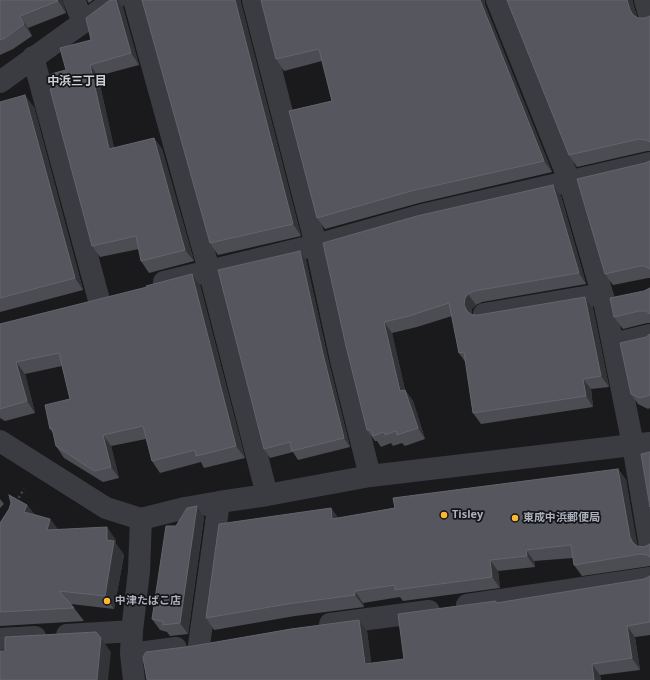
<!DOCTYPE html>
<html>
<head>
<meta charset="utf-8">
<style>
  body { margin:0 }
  canvas { display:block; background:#1a1a1d }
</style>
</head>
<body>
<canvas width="650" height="680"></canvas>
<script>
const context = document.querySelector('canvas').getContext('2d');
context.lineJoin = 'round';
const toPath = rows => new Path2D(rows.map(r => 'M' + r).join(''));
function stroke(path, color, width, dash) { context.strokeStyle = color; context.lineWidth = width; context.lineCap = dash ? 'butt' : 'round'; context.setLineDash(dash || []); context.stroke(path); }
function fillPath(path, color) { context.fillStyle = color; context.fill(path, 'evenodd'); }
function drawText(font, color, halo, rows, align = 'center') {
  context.font = font + ' "Open Sans","Noto Sans JP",sans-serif'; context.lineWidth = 3.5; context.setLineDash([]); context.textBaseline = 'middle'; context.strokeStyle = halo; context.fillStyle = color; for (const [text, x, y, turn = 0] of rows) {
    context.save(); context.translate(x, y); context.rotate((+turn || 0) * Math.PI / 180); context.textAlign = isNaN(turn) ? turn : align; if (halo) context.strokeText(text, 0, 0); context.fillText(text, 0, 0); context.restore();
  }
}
const path = toPath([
  [16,502,24,489]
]);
const minor = toPath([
  [74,0,83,22],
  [134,0,209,270,267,495],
  [253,0,316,245,341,360,370,476],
  [497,0,569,180,604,300,633,445,650,546],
  [645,0,650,18],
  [33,57,99,300],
  [0,82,114,0],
  [164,282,316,245,422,215,650,163],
  [484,314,602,294],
  [613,344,650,335],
  [0,441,106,508,141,519,185,508,219,502,267,495,370,476,650,443],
  [467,605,650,578],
  [330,624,429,611],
  [67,635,132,631],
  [0,639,35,637],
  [199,645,219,502],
  [131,654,176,648],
  [134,680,131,654,132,631,139,571,141,519]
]);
const wall = toPath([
  [0,0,62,0,66,13,28,28,32,36,13,49,0,55],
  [87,0,93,0,89,3],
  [110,0,118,0,123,8,139,65,98,76,114,148,154,138,162,149,194,261,149,273,141,261,139,249,100,257,92,246,55,88,91,40],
  [261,0,485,0,485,5,552,172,419,203,325,229,317,218,332,101,322,61,284,71,276,59],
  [507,0,633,0,633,3,637,17,638,18,645,18,650,16,650,151,647,151,577,167,569,155],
  [241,3,301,236,218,255,210,243,158,55],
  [0,102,34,107,83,290,0,312],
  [650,161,650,278,648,278,613,285,605,274,645,163],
  [561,196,586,284,482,302,476,305,472,309,472,314,478,315,585,297,593,308,609,387,591,389,593,407,481,424,473,413,466,363,459,353,452,316,417,327,392,333,405,390,413,401,425,439,405,446,402,443,393,446,391,443,381,447,377,441,375,441,367,430,346,346],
  [300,251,306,260,329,363,350,447,298,460,293,452,270,458,264,449],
  [200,285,245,458,204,468,201,462,160,473,152,461,146,439,111,446,119,478,103,482,64,458,56,446,53,433,50,429,70,399,62,366,25,374,35,413,5,421,0,418,0,324],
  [650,288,650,323,647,323,623,329,614,317,644,291],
  [650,334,650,408,648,409,638,404,631,394,646,337],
  [618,469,626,480,637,546,644,547,650,544,650,566,582,576,574,565,573,558,534,561,535,567,498,571,500,588,403,601,400,597,363,603,364,607,295,616,214,630,206,618,331,508,338,518,395,508],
  [0,499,4,504,0,508],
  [27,505,34,514,50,519,58,530,116,540,116,544,124,555,114,609,71,604,84,621,0,626,0,523],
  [204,517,188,634,170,636,167,632,160,630,152,619,176,526],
  [650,576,650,635,635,637,640,670,600,675,601,680,147,680,193,646,359,620,367,631,371,663,404,659,496,601,497,603,644,579]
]);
const shadedWall = toPath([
  [57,0,62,0,66,13,58,1],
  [116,0,118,0,123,8,139,65,131,53],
  [235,0,241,0,241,3,301,236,293,224],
  [480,0,485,0,485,5,552,172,544,161],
  [627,0,633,0,633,3,638,22,630,10],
  [20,16,28,28,32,36,24,24],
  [90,65,98,76,117,161,109,149],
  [25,95,34,107,83,290,75,278],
  [154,138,162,149,194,261,185,250],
  [553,185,561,196,586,284,579,273],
  [300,251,306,260,329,363,350,447,344,438,323,354],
  [192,274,200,285,245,458,236,446],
  [468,294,476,305,472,309,472,316,467,311,464,305,465,298],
  [585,297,593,308,609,387,601,376],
  [384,322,392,333,408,402,400,391],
  [16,362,25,374,35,413,27,401],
  [583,379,591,389,593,407,586,396],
  [405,390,413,401,425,439,418,428],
  [103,435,111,446,119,478,111,467],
  [618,469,626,480,638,548,633,543,630,537],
  [27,505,37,518,24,512],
  [197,506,204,517,188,634,180,623],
  [331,508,339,519,332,519],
  [50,519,60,532,47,530],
  [107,527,116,540,116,544,124,555,114,609,105,596,107,540],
  [526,550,534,561,535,567,527,556],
  [490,560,498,571,500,588,492,577],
  [355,591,363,603,364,607,355,595],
  [359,620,367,631,373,675,365,664],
  [627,626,635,637,640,670,632,658],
  [101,638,111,652,108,680,97,680],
  [592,664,600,675,601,680,594,680]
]);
const building = toPath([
  [0,0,57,0,58,1,20,16,24,24,5,38,0,40,0,0],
  [110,0,116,0,131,53,90,65,109,149,154,138,185,250,141,261,136,236,92,246,50,89,55,88,51,74,66,70,60,48,91,40,86,18,110,0],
  [142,0,235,0,293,224,210,243,142,0],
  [261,0,480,0,544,161,411,191,317,218,289,111,332,101,319,49,276,59,261,0],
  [507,0,627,0,630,10,633,15,638,18,645,18,650,16,650,142,646,140,639,139,569,155,507,0],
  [25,95,75,278,0,298,0,102,25,95],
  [650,161,650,269,645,266,640,266,605,274,577,179,645,163,650,161],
  [553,185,579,273,474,291,468,294,465,298,464,305,467,311,472,315,478,315,585,297,601,376,583,379,586,396,473,413,464,352,459,353,449,303,409,316,384,322,400,391,405,390,418,428,397,435,396,431,385,435,384,432,373,436,371,430,367,430,346,346,323,243,417,216,553,185],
  [300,251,323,354,344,438,292,451,290,442,264,449,218,270,300,251],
  [192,274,236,446,196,456,195,450,152,461,143,426,103,435,111,467,94,471,56,446,52,428,50,429,45,405,70,399,59,353,16,362,27,401,0,409,0,324,147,287,146,286,192,274],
  [650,288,650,314,646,311,639,311,614,317,610,298,644,291,650,288],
  [650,334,650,395,640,398,631,394,620,343,646,337,650,334],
  [650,452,650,507,641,454,650,452],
  [618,469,630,537,633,543,637,546,644,547,650,544,650,557,647,555,640,554,574,565,571,545,526,550,527,556,490,560,492,577,395,590,395,585,355,591,355,595,287,604,206,618,219,524,331,508,332,519,395,508,393,498,618,469],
  [9,495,27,505,24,512,50,519,47,530,107,527,107,540,114,541,105,596,59,591,74,608,0,612,0,523,9,509,11,503,9,495],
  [197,506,180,623,162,625,164,622,152,619,166,526,176,526,187,508,197,506],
  [650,576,650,622,627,626,632,658,592,664,594,680,147,680,143,657,146,652,193,646,291,629,359,620,365,664,404,659,398,614,496,601,496,603,644,579,650,576],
  [96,632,101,638,97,680,0,680,0,651,5,651,5,637,96,632]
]);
const markers = [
  [444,515,4,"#fdb832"],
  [515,518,4,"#fdb832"],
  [107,601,4,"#fdb832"]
];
const poiNames = [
  ["Tisley",452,515],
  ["東成中浜郵便局",523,518],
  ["中津たばこ店",115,601]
];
const neighbourhoodNames = [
  ["中浜三丁目",77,82]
];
stroke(path, '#414349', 2.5, [2, 3]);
stroke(minor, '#3b3c42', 22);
fillPath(wall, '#4b4d52');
fillPath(shadedWall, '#333438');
fillPath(building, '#56575e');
stroke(building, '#63656c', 1);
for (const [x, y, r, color] of markers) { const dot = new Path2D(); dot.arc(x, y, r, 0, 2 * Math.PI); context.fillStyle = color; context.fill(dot); stroke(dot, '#151518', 1.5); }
drawText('bold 11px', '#acb1bd', '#151518', poiNames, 'left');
drawText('bold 12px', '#cdd0d8', '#151518', neighbourhoodNames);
</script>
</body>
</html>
